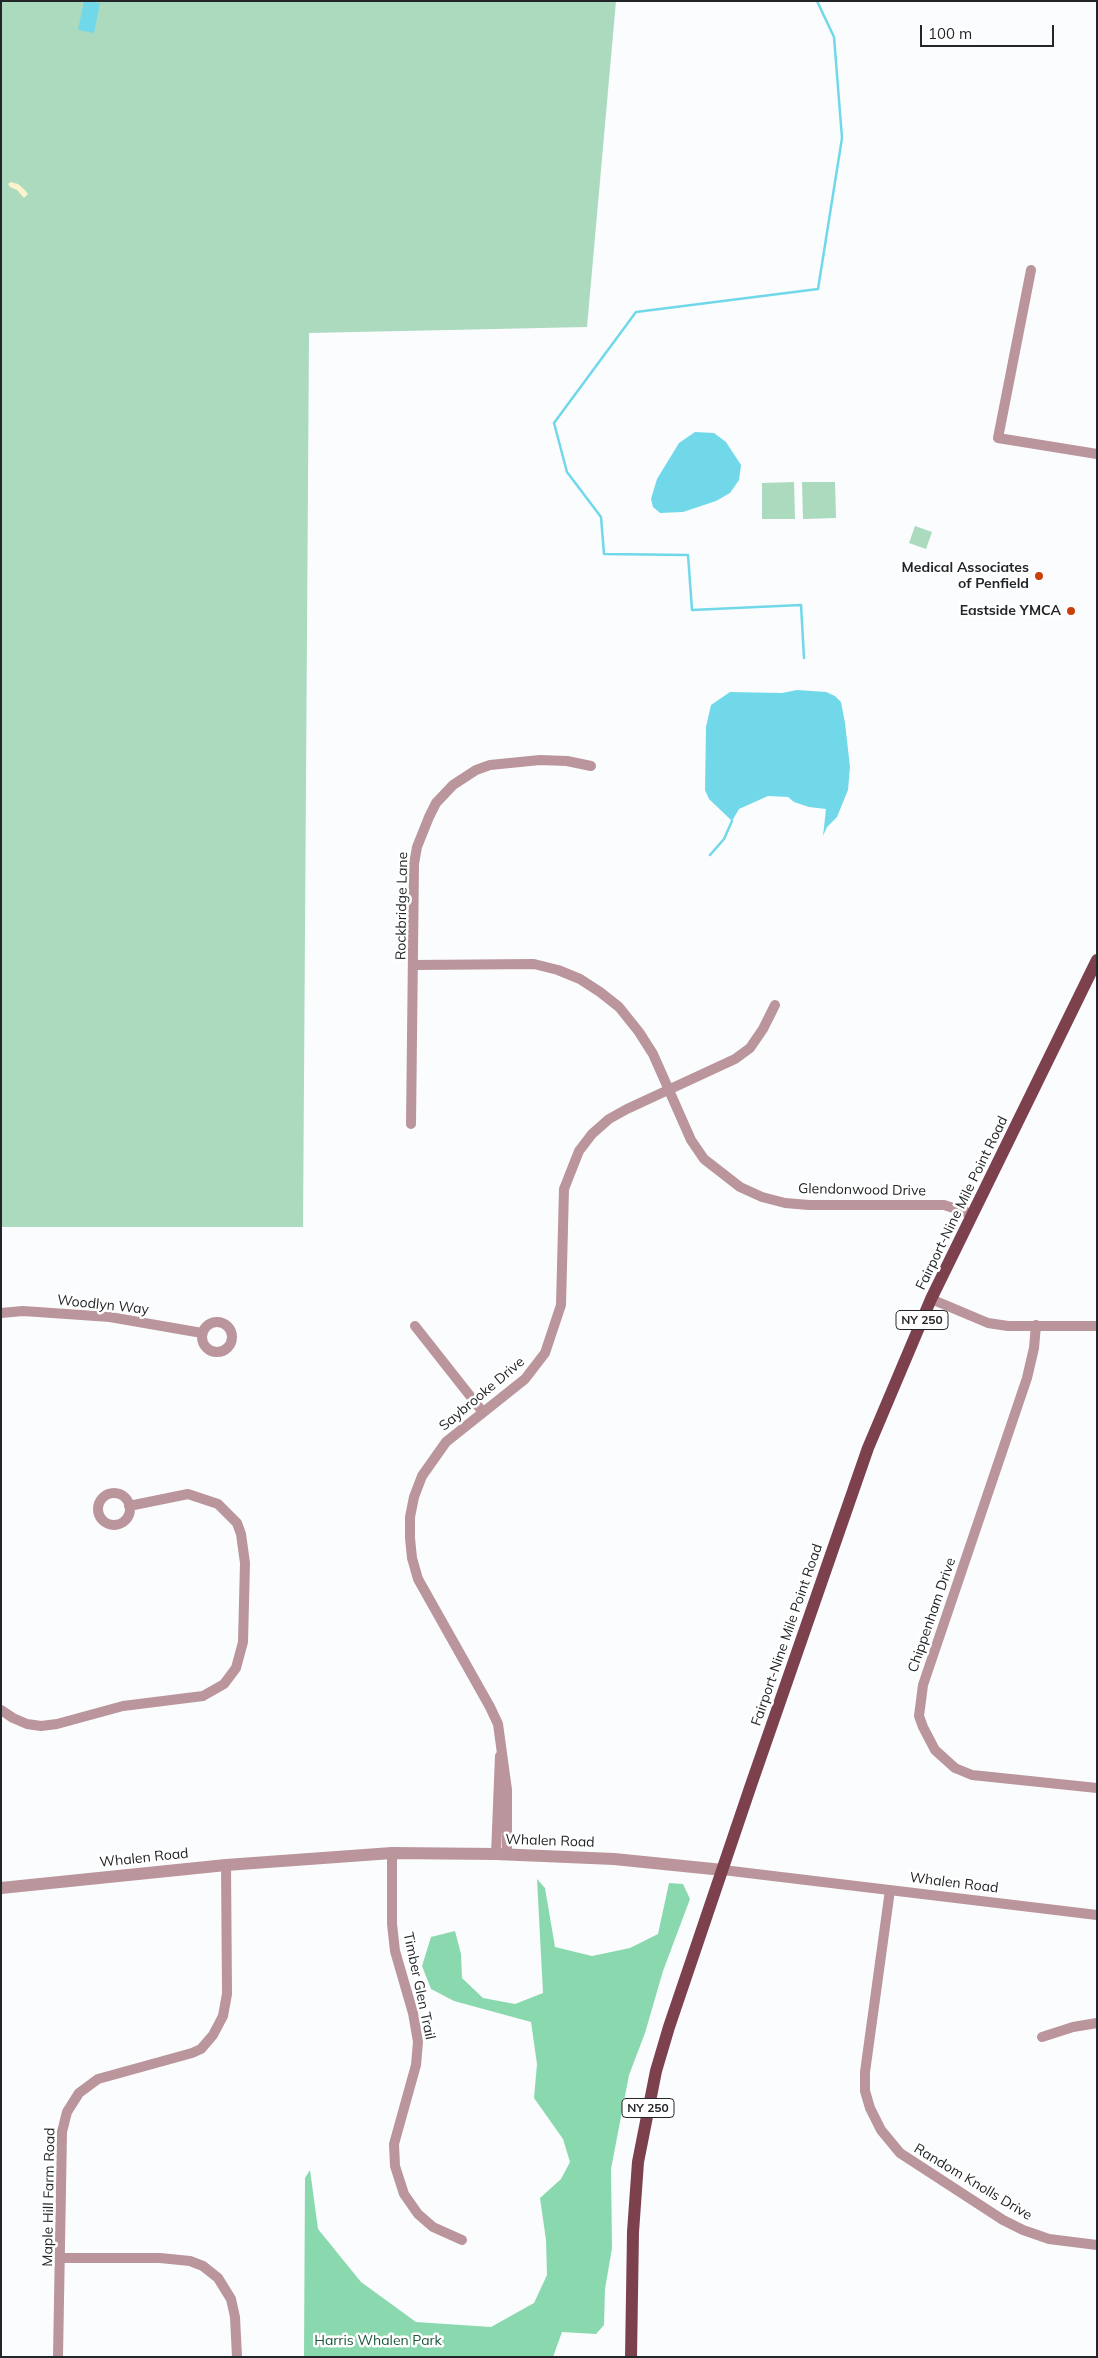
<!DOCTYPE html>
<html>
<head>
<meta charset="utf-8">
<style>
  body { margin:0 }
  #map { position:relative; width:1098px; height:2358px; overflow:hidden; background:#fafcfe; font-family:Mulish,sans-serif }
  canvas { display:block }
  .frame { position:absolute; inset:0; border:2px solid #232629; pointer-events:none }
  .scale { position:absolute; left:920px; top:25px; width:134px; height:22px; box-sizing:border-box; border:2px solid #232629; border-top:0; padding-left:6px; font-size:15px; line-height:18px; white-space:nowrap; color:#232629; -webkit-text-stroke:4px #fff; paint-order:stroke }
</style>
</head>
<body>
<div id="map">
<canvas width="1098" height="2358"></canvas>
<div class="frame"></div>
<div class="scale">100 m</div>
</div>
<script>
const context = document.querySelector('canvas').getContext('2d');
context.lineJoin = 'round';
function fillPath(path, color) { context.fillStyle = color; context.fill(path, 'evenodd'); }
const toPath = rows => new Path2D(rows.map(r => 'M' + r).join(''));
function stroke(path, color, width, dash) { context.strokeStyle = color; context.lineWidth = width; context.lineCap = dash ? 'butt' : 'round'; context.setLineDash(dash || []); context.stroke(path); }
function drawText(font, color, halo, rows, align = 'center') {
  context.font = font + ' Mulish,sans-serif'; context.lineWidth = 5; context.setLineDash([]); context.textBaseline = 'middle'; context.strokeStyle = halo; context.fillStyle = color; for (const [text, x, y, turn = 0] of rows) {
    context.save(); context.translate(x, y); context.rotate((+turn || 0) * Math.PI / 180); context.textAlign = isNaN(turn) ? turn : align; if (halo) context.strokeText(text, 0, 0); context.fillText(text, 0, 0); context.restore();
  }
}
const green = toPath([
  [1,1,616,1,587,327,309,333,303,1227,1,1227],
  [794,482,795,519,762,519,762,483],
  [802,482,835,482,836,518,803,519],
  [915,526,932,532,926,549,909,543]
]);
const forest = toPath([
  [537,1879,545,1888,555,1947,592,1956,630,1948,658,1934,669,1883,683,1884,690,1899,663,1971,645,2033,629,2075,611,2169,612,2248,605,2289,604,2325,596,2334,562,2332,553,2357,304,2357,305,2178,310,2170,318,2229,361,2282,416,2322,491,2327,534,2303,547,2275,546,2240,540,2198,561,2179,570,2162,563,2139,534,2098,537,2064,531,2022,454,2001,431,1989,422,1966,431,1937,455,1931,461,1954,462,1978,483,1998,515,2004,543,1993]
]);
const sand = toPath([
  [11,182,18,184,25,190,28,194,24,198,17,190,10,187,8,184]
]);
const water = toPath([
  [84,1,100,3,94,33,78,30],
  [695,432,714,433,726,442,741,465,739,480,730,493,716,501,683,512,660,513,653,507,651,499,657,479,679,443],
  [797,690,826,692,835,696,841,702,845,723,850,767,848,790,837,817,827,827,823,836,826,809,809,807,794,802,788,797,768,796,739,809,732,821,709,799,705,790,706,727,711,705,730,692,782,693]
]);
const stream = toPath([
  [804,658,801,605,692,610,688,555,604,554,601,517,567,472,554,423,636,312,818,289,842,138,834,37,817,1],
  [710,855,724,839,732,821]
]);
const minor = toPath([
  [1031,270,998,438,1097,454],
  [414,965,534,964,558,970,580,979,600,992,619,1007,639,1032,653,1054,691,1140,704,1159,740,1187,762,1197,785,1203,809,1205,944,1205,972,1214],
  [411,1124,414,864,417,847,429,817,436,803,453,785,476,770,490,765,540,760,567,761,591,766],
  [931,1299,988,1323,1008,1326,1097,1326],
  [1,1313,23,1311,110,1317,202,1333],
  '202 1337a15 15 0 1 1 30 0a15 15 0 1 1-30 0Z',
  [1036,1325,1034,1348,1027,1378,923,1685,919,1716,923,1727,935,1750,955,1768,972,1775,1097,1788],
  [415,1326,482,1411],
  '98 1509a16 16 0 1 1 32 0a16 16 0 1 1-32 0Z',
  [1,1710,13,1718,27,1724,41,1726,57,1724,123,1706,203,1696,224,1684,236,1668,243,1642,245,1563,241,1534,237,1523,218,1504,188,1494,129,1506],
  [392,1853,392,1924,395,1951,413,2013,418,2042,416,2065,394,2144,395,2166,404,2194,418,2214,433,2227,462,2240],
  [496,1854,500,1756],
  [507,1854,507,1790,498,1724,490,1707,418,1579,412,1558,410,1538,410,1517,414,1497,422,1476,446,1442,525,1379,545,1353,561,1305,564,1189,579,1151,592,1134,609,1119,627,1109,735,1059,750,1048,763,1029,775,1005],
  [723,1870,1097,1915],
  [890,1890,865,2072,865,2091,870,2108,881,2130,900,2153,1003,2220,1023,2230,1049,2239,1097,2245],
  [1042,2037,1073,2027,1097,2023],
  [62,2258,160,2258,190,2261,203,2266,218,2278,231,2299,235,2317,237,2357],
  [58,2357,62,2132,67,2112,79,2093,98,2079,192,2053,201,2049,213,2035,223,2016,227,1994,226,1865]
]);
const tertiary = toPath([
  [1,1888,226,1865,392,1853,496,1854,614,1859,723,1870]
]);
const primary = toPath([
  [631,2357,633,2232,638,2162,656,2071,669,2027,751,1785,868,1448,931,1299,1097,960]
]);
const markers = [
  [1039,576,5,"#c84107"],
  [1071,611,5,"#c84107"]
];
const shields = [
  [922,1320,52],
  [648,2108,52]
];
const shieldNames = [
  ["NY 250",922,1320],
  ["NY 250",648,2108]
];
const poiNames = [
  ["Medical Associates",1029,568],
  ["of Penfield",1029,584],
  ["Eastside YMCA",1061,611]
];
const streetNames = [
  ["Rockbridge Lane",402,906,-89],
  ["Glendonwood Drive",862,1190,1],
  ["Fairport-Nine Mile Point Road",962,1203,-64],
  ["Woodlyn Way",103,1305,6],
  ["Saybrooke Drive",482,1394,-40],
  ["Chippenham Drive",932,1615,-71],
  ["Fairport-Nine Mile Point Road",787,1635,-71],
  ["Whalen Road",550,1841,2],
  ["Whalen Road",144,1858,-6],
  ["Whalen Road",954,1883,7],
  ["Timber Glen Trail",419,1986,78],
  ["Random Knolls Drive",973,2182,31],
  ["Maple Hill Farm Road",49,2197,-89]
];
const parkNames = [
  ["Harris Whalen Park",378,2341]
];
fillPath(green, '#abdabf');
fillPath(forest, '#8ad9ae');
fillPath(sand, '#fcf2cc');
fillPath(water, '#71d8ea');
stroke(stream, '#71d8ea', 2.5);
stroke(minor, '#ba959b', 10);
stroke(tertiary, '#ba959b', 12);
stroke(primary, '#7d414e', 12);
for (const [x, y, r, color] of markers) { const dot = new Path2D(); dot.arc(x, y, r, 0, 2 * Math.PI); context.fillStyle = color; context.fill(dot); stroke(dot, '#fff', 2); }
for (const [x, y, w] of shields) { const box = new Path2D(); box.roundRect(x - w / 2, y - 9.5, w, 19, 4); context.fillStyle = '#fff'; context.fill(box); stroke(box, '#232629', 1); }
drawText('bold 12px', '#232629', null, shieldNames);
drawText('bold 14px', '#232629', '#fff', poiNames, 'right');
drawText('14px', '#232629', '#fff', streetNames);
drawText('14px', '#1b563a', '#fff', parkNames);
</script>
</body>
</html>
